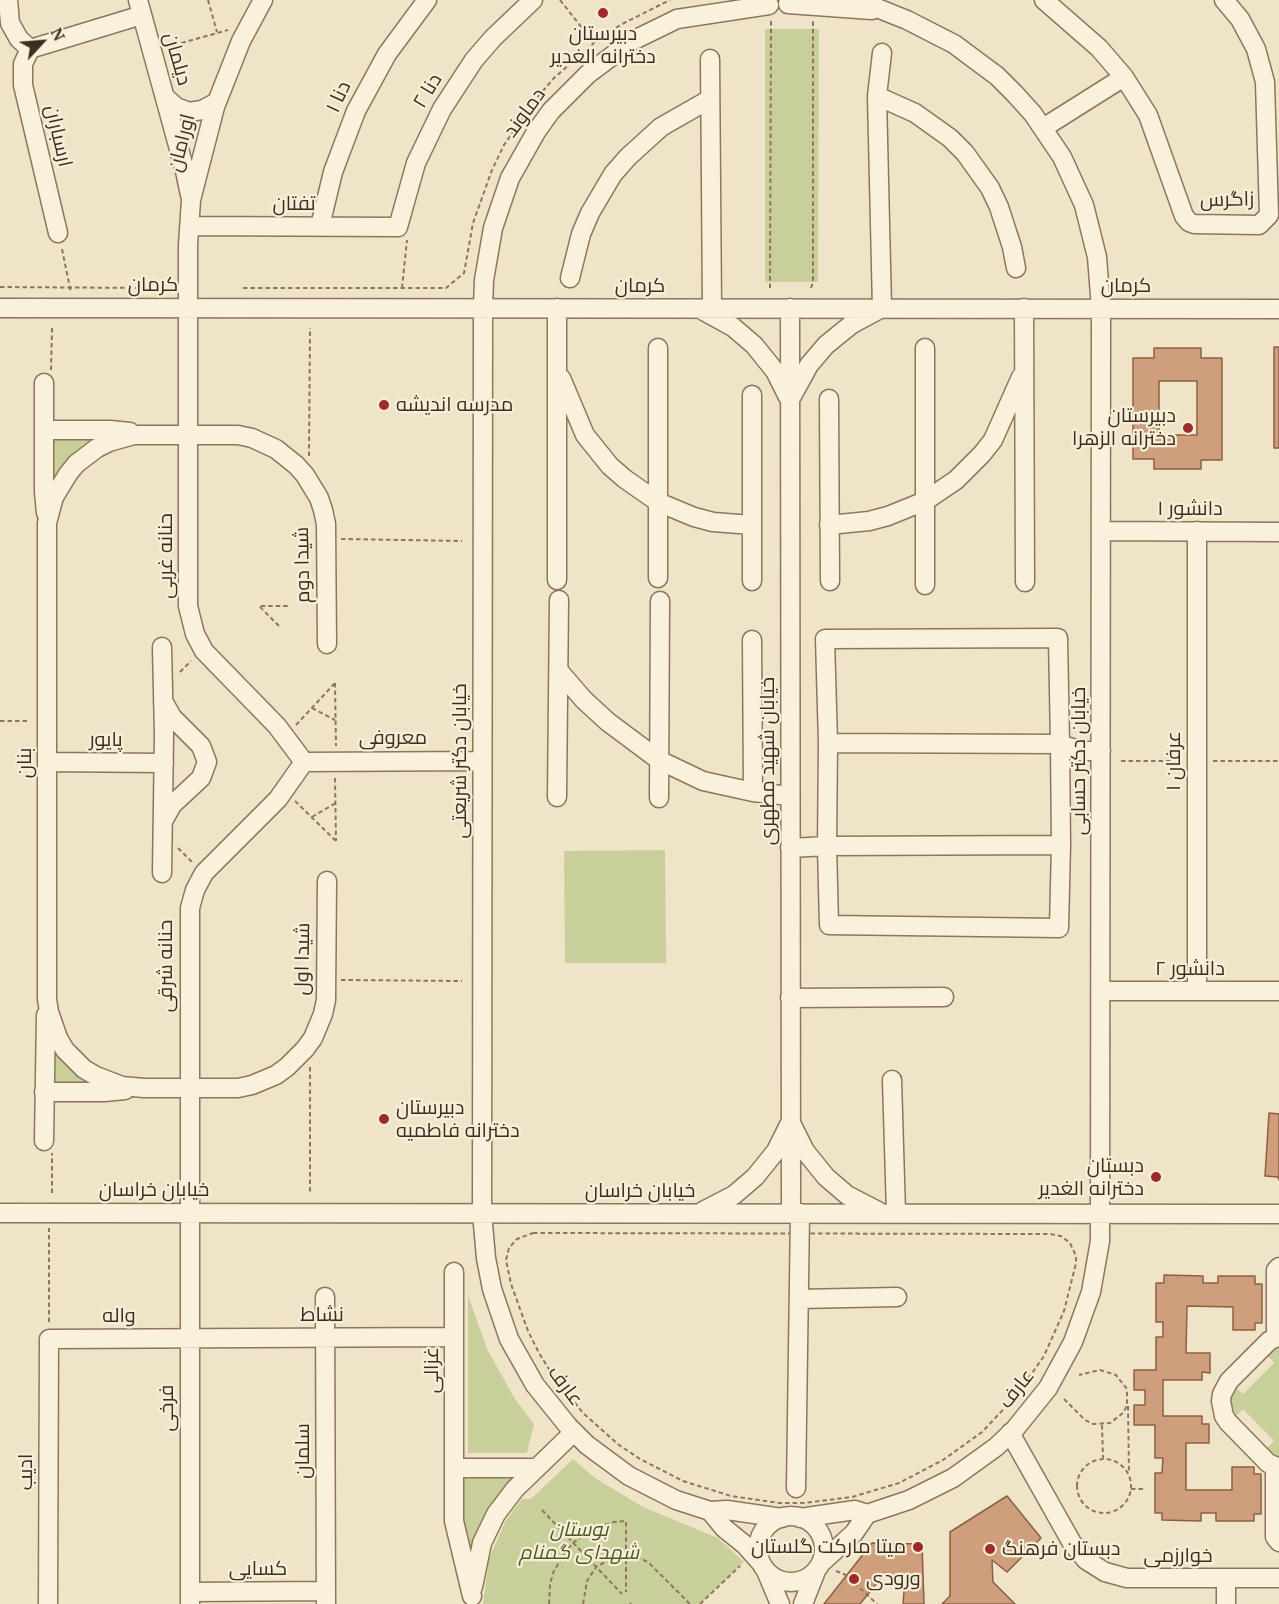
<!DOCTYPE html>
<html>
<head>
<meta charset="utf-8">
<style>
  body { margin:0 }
  #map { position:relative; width:1279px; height:1604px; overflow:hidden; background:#f0e4c8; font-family:"PT Serif",serif }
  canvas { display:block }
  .north { position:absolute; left:12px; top:12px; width:60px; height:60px; -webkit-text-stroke:4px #f7eed8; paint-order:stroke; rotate:64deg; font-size:16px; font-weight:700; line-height:24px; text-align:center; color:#3d2e20 }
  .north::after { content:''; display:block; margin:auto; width:21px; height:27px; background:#3d2e20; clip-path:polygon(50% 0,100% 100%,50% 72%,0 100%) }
</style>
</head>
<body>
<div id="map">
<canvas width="1279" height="1604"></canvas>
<div class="north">N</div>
</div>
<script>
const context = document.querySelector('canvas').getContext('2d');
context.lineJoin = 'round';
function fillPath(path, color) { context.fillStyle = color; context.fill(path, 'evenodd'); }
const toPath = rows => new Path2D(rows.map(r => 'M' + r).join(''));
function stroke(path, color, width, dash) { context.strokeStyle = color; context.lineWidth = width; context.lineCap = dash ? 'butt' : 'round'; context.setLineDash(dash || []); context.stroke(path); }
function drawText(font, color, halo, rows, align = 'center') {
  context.font = font + ' "PT Serif",Cairo,serif'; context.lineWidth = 4.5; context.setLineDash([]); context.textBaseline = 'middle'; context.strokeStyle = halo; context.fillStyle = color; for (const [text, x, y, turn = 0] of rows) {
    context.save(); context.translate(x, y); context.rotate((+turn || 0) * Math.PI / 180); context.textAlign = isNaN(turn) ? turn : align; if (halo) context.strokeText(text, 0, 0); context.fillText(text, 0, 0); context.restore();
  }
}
const green = toPath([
  [765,29,819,29,818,282,765,282],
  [48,434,110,434,48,492],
  [665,850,666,963,565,963,564,851],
  [49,1035,93,1083,48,1088],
  [468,1295,487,1349,515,1399,534,1424,527,1453,468,1453],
  [1279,1346,1279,1458,1267,1448,1274,1441,1243,1409,1236,1416,1231,1401,1236,1387,1243,1394,1274,1363,1268,1356],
  [573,1459,595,1478,643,1507,718,1538,744,1562,700,1604,483,1604,489,1559,506,1520,522,1499,531,1499],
  [460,1472,514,1476,514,1479,474,1545,470,1546,464,1543]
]);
const building = toPath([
  [1274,347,1279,347,1279,448,1274,448,1274,347],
  [1154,348,1201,348,1201,358,1222,358,1222,460,1201,460,1201,469,1154,469,1154,459,1133,459,1133,358,1154,358,1154,348],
  [1159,381,1197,381,1197,435,1159,435,1159,381],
  [1269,1113,1279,1114,1279,1180,1278,1177,1265,1176,1269,1113],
  [1164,1275,1203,1276,1203,1283,1218,1283,1218,1276,1255,1276,1255,1284,1262,1284,1262,1323,1255,1323,1255,1330,1233,1330,1233,1307,1187,1306,1186,1353,1210,1353,1210,1373,1202,1372,1202,1380,1163,1380,1163,1416,1202,1416,1202,1424,1209,1424,1209,1443,1186,1443,1186,1490,1232,1490,1232,1467,1254,1467,1254,1474,1261,1474,1261,1514,1254,1514,1254,1521,1216,1521,1216,1513,1201,1513,1201,1521,1162,1520,1162,1513,1155,1513,1155,1473,1162,1473,1163,1458,1155,1458,1155,1425,1134,1425,1134,1405,1145,1405,1145,1390,1134,1390,1134,1370,1156,1370,1156,1337,1163,1337,1163,1322,1156,1322,1156,1283,1164,1283,1164,1275],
  [1007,1496,1041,1538,1007,1572,992,1560,993,1582,1015,1604,942,1604,950,1596,950,1532,1007,1496],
  [872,1543,922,1544,924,1604,903,1604,905,1578,885,1573,860,1604,824,1604,872,1543]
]);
const path = toPath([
  [208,0,217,32],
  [560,0,594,43],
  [167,47,228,30],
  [62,249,71,293],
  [0,287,150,288],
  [243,288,446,288,464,273,473,223,492,170,504,145,536,99,554,78,596,41,622,24,670,0],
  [402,288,407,240],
  [770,288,771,21],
  [811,288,813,282,813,21],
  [51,370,52,328],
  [309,456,310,328],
  [341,539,462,541],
  [279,626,259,606,289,606],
  [180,672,191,661],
  [335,683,336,746],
  [312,708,335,720],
  [0,721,30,721],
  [296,725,335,683],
  [1121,761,1180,761],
  [1213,761,1279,761],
  [335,778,336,841],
  [295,801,336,841],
  [312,817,336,803],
  [178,848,193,863],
  [341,980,462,981],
  [310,1067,310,1193],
  [52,1193,52,1153],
  [533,1233,1050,1234,1061,1236,1070,1243,1076,1256,1076,1263,1064,1311,1044,1356,1016,1396,982,1432,943,1460,899,1483,852,1497,804,1503,779,1503,731,1496,683,1481,640,1459,619,1445,583,1413,552,1374,539,1353,528,1331,511,1284,506,1260,509,1248,517,1239,533,1233],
  [49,1322,49,1228],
  [1064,1399,1085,1420,1093,1424,1110,1423,1123,1413,1127,1406,1127,1389,1116,1375,1100,1370,1079,1375],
  [1128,1406,1129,1473],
  [1102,1425,1103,1458],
  '1077 1486a27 27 0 1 1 54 0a27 27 0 1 1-54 0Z',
  [1131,1489,1144,1489],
  [542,1510,622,1594],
  [836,1571,846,1575,877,1604],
  [630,1603,631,1604],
  [549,1604,550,1585,553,1573,565,1552,573,1543,592,1529,614,1522,626,1521,626,1592],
  [583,1604,587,1581,596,1567,610,1559,626,1556,642,1559,649,1563,690,1604],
  [700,1604,740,1566]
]);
const minor = toPath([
  [8,0,10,23,19,39,30,49],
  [138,0,185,171,190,195],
  [263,0,241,41,215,107,191,200,188,245,188,606,195,634,204,651,277,726,304,762],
  [1044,0,1099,48,1124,77,1148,115,1184,216,1189,222,1194,224,1259,225,1269,215,1265,82,1256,49,1240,19,1224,0],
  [788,4,872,10],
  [769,5,677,19,632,41,588,74,551,111,536,132,510,178,493,228,484,280,483,308,482,1213,486,1258,492,1289,509,1339,535,1385,568,1426,587,1445,629,1476,676,1500,710,1511,727,1510,782,1518],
  [710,59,712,308],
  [877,96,915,113,950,138,965,153,990,188,999,207,1012,247,1016,268],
  [165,97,176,107,189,112,202,110,217,102],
  [1043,128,1124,77],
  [189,226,398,227,416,163,442,109,474,60,493,38,533,0],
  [320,226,333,172,356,111,387,54,427,0],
  [58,233,23,85,23,64,30,49,142,15],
  [570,278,581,234,590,213,613,174,628,157,661,127,710,99],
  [0,308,1279,309],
  [557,308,557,580],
  [790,308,791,1213],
  [1024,308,1025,582],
  [702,310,733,327,754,345,775,371,788,397],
  [561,378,585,435,610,466,625,479,658,502,694,517,713,522,752,525],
  [44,383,44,492,46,513],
  [792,396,809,365,826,345,852,324,882,308,877,96,882,53],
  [829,399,830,581],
  [44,430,110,430,130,432],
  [829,525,869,521,888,516,925,501,956,480,982,454,993,440,1021,377],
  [1101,531,1279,532],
  [1197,531,1197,991],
  [658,578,658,348],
  [752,581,752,395],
  [925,585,925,348],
  [752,640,753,792],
  [327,644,326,524,323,510,319,498,305,475,296,465,276,449,252,438,238,435,134,435,109,442,97,448,76,464,68,474,54,497,47,523,47,999,49,1012,58,1038,65,1050,84,1069,96,1076,122,1086,144,1088,238,1088,252,1085,276,1075,287,1067,305,1049,313,1038,323,1014,326,1000,327,881],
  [162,647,164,735,162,873],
  [559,671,584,700,608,722,659,760,703,781,753,792,790,796],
  [163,701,172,717,201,746,207,762,201,778,172,805,163,821],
  [47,762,164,763],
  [304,762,482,761],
  [557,797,559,600],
  [659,798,660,601],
  [1061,845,827,846,829,925,1059,928,1061,845,1060,744,1081,751,1101,751],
  [790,848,827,846,828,743,825,639,1058,638,1060,744,828,743],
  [1101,991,1279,991],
  [790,998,944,997],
  [892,1080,896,1213],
  [44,1092,104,1092,125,1090],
  [792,1125,805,1151,826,1177,847,1195,878,1211],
  [44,1141,46,1015],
  [703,1211,734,1195,755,1177,776,1151,789,1125],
  [0,1213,1279,1214],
  [454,1272,454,1521,472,1596],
  [325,1297,326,1604],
  [799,1299,897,1297],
  [1279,1336,1269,1341,1229,1381,1222,1394,1221,1401,1224,1416,1228,1422,1268,1463,1279,1468],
  [1276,1337,1276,1270,1279,1267],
  [1010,1433,1072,1543,1086,1560,1105,1572,1127,1578,1279,1578],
  [1275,1467,1275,1537,1279,1542],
  [454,1468,537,1468],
  [796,1488,800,1213],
  [710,1511,724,1528,745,1545,761,1563],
  '758 1549a33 33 0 1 1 66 0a33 33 0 1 1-66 0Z',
  [800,1518,855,1510,867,1514,909,1500,953,1478,996,1447,1015,1429,1048,1388,1073,1342,1091,1292,1100,1241,1101,308,1097,257,1084,205,1062,157,1033,114,1015,94,997,76,954,44,907,20,857,0],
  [821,1563,854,1533,867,1514],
  [766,1571,780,1604],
  [473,1587,482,1543,496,1514,515,1489,574,1432],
  [190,1592,326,1591],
  [48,1604,49,1339,454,1337],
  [190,1604,190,908,195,890,204,873,278,799,304,762],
  [803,1604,816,1571],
  [1226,1604,1226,1578]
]);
const markers = [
  [603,13,6,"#9e2a2b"],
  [384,405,6,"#9e2a2b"],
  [1188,428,6,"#9e2a2b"],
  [384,1119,6,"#9e2a2b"],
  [1156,1177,6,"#9e2a2b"],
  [918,1547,6,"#9e2a2b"],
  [990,1549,6,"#9e2a2b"],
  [854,1579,6,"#9e2a2b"]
];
const poiNames = [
  ["دبیرستان",603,34,"center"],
  ["دخترانه الغدیر",603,57,"center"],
  ["مدرسه اندیشه",396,405],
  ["دبیرستان",1176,416,"right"],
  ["دخترانه الزهرا",1176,439,"right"],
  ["دبیرستان",396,1108],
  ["دخترانه فاطمیه",396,1131],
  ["دبستان",1144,1166,"right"],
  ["دخترانه الغدیر",1144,1189,"right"],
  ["میتا مارکت گلستان",906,1547,"right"],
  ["دبستان فرهنگ",1002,1549],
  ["ورودی",866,1579]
];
const streetNames = [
  ["دیلمان",177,59,74],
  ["دنا ۲",428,91,-59],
  ["دنا ۱",339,97,-65],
  ["دماوند",525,113,-54],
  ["ارسباران",58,136,77],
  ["اورامان",182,143,-76],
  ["زاگرس",1227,200,-1],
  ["تفتان",294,204],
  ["کرمان",153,285],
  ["کرمان",640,286],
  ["کرمان",1126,286],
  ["دانشور ۱",1190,509],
  ["حنانه غربی",166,556,-90],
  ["شیدا دوم",303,565,-91],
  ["معروفی",393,738],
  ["پایور",106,740],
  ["خیابان دکتر شریعتی",460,761,-90],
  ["خیابان شهید مطهری",768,761,-90],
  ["خیابان دکتر حسابی",1079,761,-90],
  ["عرفان ۱",1174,761,-90],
  ["بنان",25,763,-90],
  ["شیدا اول",303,959,-89],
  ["حنانه شرقی",166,966,-90],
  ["دانشور ۲",1190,969],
  ["خیابان خراسان",154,1190],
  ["خیابان خراسان",640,1191],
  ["نشاط",322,1315],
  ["واله",119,1316],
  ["غزالی",432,1370,-90],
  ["عارف",565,1386,53],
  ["عارف",1017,1389,-52],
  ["فرخی",167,1408,-90],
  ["سلمان",303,1451,-90],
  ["ادیب",26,1472,-90],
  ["خوارزمی",1178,1556],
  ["کسایی",258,1569]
];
const parkNames = [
  ["بوستان",579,1530],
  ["شهدای گمنام",579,1553]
];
fillPath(green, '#c9cf9b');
fillPath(building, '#cf9f7d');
stroke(building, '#8d5f41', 1.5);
stroke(minor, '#8d765c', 21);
stroke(path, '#8d765c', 2, [4.5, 3]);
stroke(minor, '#faf1dc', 18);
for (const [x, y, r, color] of markers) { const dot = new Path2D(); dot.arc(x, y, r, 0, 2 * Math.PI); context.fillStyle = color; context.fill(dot); stroke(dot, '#f7eed8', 2); }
drawText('20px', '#3d2e20', '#f7eed8', poiNames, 'left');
drawText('20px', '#3d2e20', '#f7eed8', streetNames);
drawText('italic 20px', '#4d5a26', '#f7eed8', parkNames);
</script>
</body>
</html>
